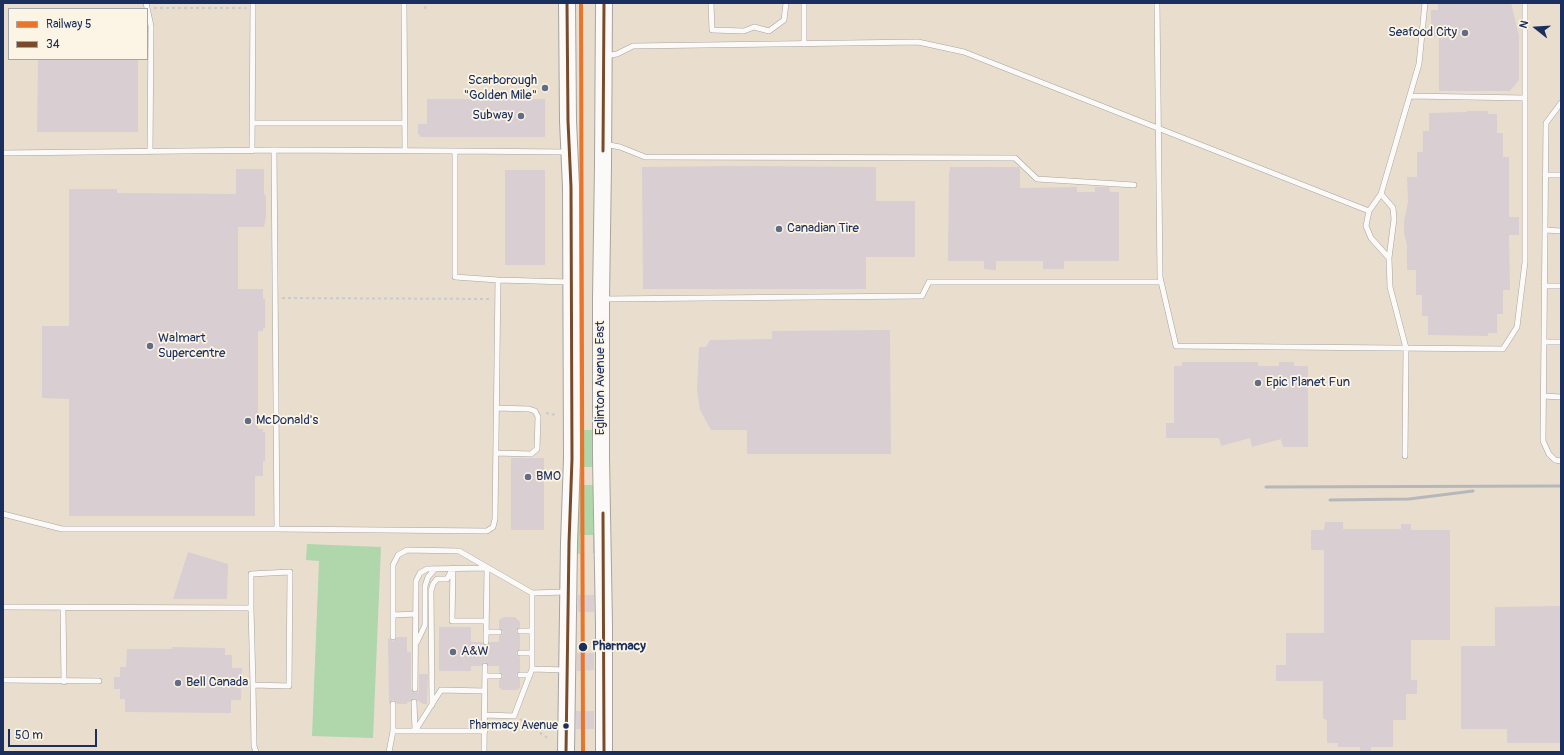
<!DOCTYPE html>
<html>
<head>
<meta charset="utf-8">
<style>
  body { margin:0 }
  #map { position:relative; width:1564px; height:755px; overflow:hidden; background:#e9dece; font-family:Pangolin,sans-serif }
  canvas { display:block }
  .frame { position:absolute; inset:0; border:4px solid #1b2f5e; pointer-events:none }
  .legend { position:absolute; left:8px; top:8px; width:140px; height:52px; box-sizing:border-box; background:#fcf5e5; border:1px solid #a2a6af; margin:0; padding:5px 7px; list-style:none; font-size:12px; color:#1b2f5e }
  .legend li { display:flex; align-items:center; gap:8px; height:20px }
  .legend b { width:20px; border:1px solid #a2a6af }
  .north { position:absolute; left:1516px; top:8px; width:40px; height:40px; -webkit-text-stroke:3px #fcf5e5; paint-order:stroke; rotate:287deg; font-size:11px; font-weight:700; line-height:16px; text-align:center; color:#1b2f5e }
  .north::after { content:''; display:block; margin:auto; width:14px; height:18px; background:#1b2f5e; clip-path:polygon(50% 0,100% 100%,50% 72%,0 100%) }
  .scale { position:absolute; left:8px; top:729px; width:89px; height:18px; box-sizing:border-box; border:2px solid #1b2f5e; border-top:0; padding-left:5px; font-size:12px; line-height:14px; white-space:nowrap; color:#1b2f5e; -webkit-text-stroke:3px #fcf5e5; paint-order:stroke }
</style>
</head>
<body>
<div id="map">
<canvas width="1564" height="755"></canvas>
<div class="frame"></div>
<ul class="legend">
<li><b style="height:5px;background:#e8752a"></b>Railway 5</li>
<li><b style="height:5px;background:#7a4b2a"></b>34</li>
</ul>
<div class="north">N</div>
<div class="scale">50 m</div>
</div>
<script>
const context = document.querySelector('canvas').getContext('2d');
context.lineJoin = 'round';
function fillPath(path, color) { context.fillStyle = color; context.fill(path, 'evenodd'); }
const toPath = rows => new Path2D(rows.map(r => 'M' + r).join(''));
function stroke(path, color, width, dash) { context.strokeStyle = color; context.lineWidth = width; context.lineCap = dash ? 'butt' : 'round'; context.setLineDash(dash || []); context.stroke(path); }
function drawText(font, color, halo, rows, align = 'center') {
  context.font = font + ' Pangolin,sans-serif'; context.lineWidth = 3.5; context.setLineDash([]); context.textBaseline = 'middle'; context.strokeStyle = halo; context.fillStyle = color; for (const [text, x, y, turn = 0] of rows) {
    context.save(); context.translate(x, y); context.rotate((+turn || 0) * Math.PI / 180); context.textAlign = isNaN(turn) ? turn : align; if (halo) context.strokeText(text, 0, 0); context.fillText(text, 0, 0); context.restore();
  }
}
const green = toPath([
  [578,430,595,430,594,467,578,467],
  [579,485,593,485,593,534,595,533,598,553,593,553,593,535,580,535,580,554,575,553],
  [307,544,381,547,373,738,312,736,319,561,306,560]
]);
const building = toPath([
  [1438,3,1511,3,1519,36,1519,80,1510,91,1439,91,1439,37,1431,37,1431,10,1438,10],
  [38,59,138,59,138,132,37,132],
  [427,99,545,99,545,137,421,137,418,134,418,124,427,124],
  [1467,111,1488,111,1488,114,1497,114,1497,133,1503,133,1503,157,1509,157,1509,217,1519,217,1519,235,1509,235,1510,290,1503,290,1503,314,1497,314,1497,333,1488,333,1488,336,1428,335,1428,316,1422,316,1422,295,1416,295,1416,270,1407,270,1407,245,1404,233,1404,221,1408,202,1407,177,1417,177,1417,152,1423,152,1423,131,1429,131,1429,113,1467,112],
  [739,166,876,167,876,201,915,201,915,257,866,257,866,289,643,289,642,167],
  [950,167,1019,167,1020,169,1020,188,1077,187,1077,192,1095,192,1095,187,1109,187,1110,192,1119,192,1119,261,1064,261,1064,269,1043,269,1043,261,996,261,996,270,984,269,984,261,948,261,949,171,950,171],
  [236,169,264,169,264,193,266,197,266,217,264,227,238,227,238,289,263,289,263,299,265,299,265,328,263,328,263,331,258,331,258,429,263,429,263,432,265,432,265,461,263,461,263,476,255,476,255,516,69,516,69,399,42,398,42,326,69,326,69,189,117,189,117,193,236,194],
  [505,170,545,170,545,265,505,265],
  [890,330,891,454,747,454,747,430,711,430,700,410,697,389,699,347,706,347,710,340,772,339,772,331],
  [1182,362,1258,362,1258,366,1279,366,1279,362,1294,362,1294,366,1308,366,1308,447,1283,447,1281,439,1252,447,1250,438,1221,446,1219,438,1166,438,1166,423,1174,423,1174,366,1182,366],
  [511,458,544,458,544,530,511,530],
  [1325,522,1343,522,1343,529,1401,529,1401,524,1411,524,1411,530,1450,530,1450,640,1411,640,1411,680,1417,680,1417,694,1406,694,1406,720,1393,720,1393,747,1371,747,1371,752,1360,752,1360,747,1338,747,1338,743,1327,743,1327,720,1323,718,1323,681,1276,681,1276,665,1286,665,1286,633,1324,633,1324,550,1311,550,1311,530,1324,530],
  [188,552,228,564,227,599,173,599],
  [578,595,594,595,594,612,578,612],
  [1561,606,1561,743,1507,743,1507,729,1461,729,1461,646,1495,646,1495,607],
  [504,617,515,617,520,622,520,627,516,631,517,633,520,635,520,649,516,653,517,655,520,657,520,671,516,675,517,677,520,679,520,687,517,690,502,690,499,687,499,680,502,678,503,676,499,672,499,666,489,666,485,662,483,663,481,666,471,666,471,671,439,671,439,627,471,627,471,642,482,642,484,645,486,646,490,642,499,642,499,636,502,634,503,632,499,628,499,620],
  [397,637,407,637,407,652,411,652,411,689,413,692,417,693,419,691,419,674,428,674,427,704,423,704,414,698,410,702,407,702,407,704,397,704,395,701,393,700,389,704,388,638,393,641],
  [172,647,225,648,225,655,232,655,232,668,242,668,241,700,231,700,231,713,125,712,125,699,120,699,120,689,114,689,114,677,120,677,120,667,126,667,127,649,172,649],
  [577,653,594,653,594,670,577,671],
  [576,711,594,711,594,729,576,729]
]);
const path = toPath([
  [154,8,246,8],
  [425,9,426,3],
  [282,298,490,299],
  [546,413,556,415],
  [520,719,549,739]
]);
const service = toPath([
  [146,3,151,26,150,152],
  [404,3,405,151],
  [711,3,712,30,744,31,754,27,769,31,784,20,786,3],
  [804,3,804,44],
  [1157,3,1160,277,1176,346,1503,349,1517,327,1525,262,1525,3],
  [605,56,617,54,633,46,918,42,964,52,1369,211],
  [1410,96,1525,98],
  [1561,103,1546,123,1543,441,1549,454,1555,460,1561,461],
  [252,123,404,123],
  [604,144,620,147,645,157,1015,158,1037,179,1134,185],
  [252,151,253,3],
  [455,151,568,152],
  [3,153,274,150,455,151,455,277,498,280,495,519,493,527,487,531,277,529,274,150],
  [1545,175,1561,175],
  [1381,194,1393,208,1394,219,1389,258],
  [1545,230,1561,231],
  [498,280,569,282],
  [1544,286,1561,286],
  [603,299,922,296,929,282,1161,282],
  [1544,342,1561,342],
  [1543,396,1561,397],
  [496,453,531,454,537,449,538,417,535,411,529,409,496,408],
  [1405,456,1406,348,1390,287,1389,258,1371,238,1366,226,1369,211,1381,194,1419,64,1425,3],
  [3,514,62,529,277,529],
  [453,569,452,621,486,621],
  [532,593,532,669,565,670],
  [3,607,251,608],
  [63,607,64,682],
  [393,615,416,614],
  [520,631,532,631],
  [486,632,499,632],
  [393,637,393,565,398,555,407,550,459,551,532,593,566,592],
  [417,642,425,625,425,586,428,577,435,569],
  [486,642,487,568],
  [520,653,532,653],
  [520,675,530,675],
  [485,676,499,676],
  [3,680,99,681],
  [253,685,289,686,290,572,251,574,251,608,253,685,254,746,256,752],
  [415,689,416,581,420,573,427,569,486,568],
  [414,702,415,730],
  [393,704,393,731],
  [432,705,431,591,433,584,437,579,447,579,453,568],
  [485,715,514,716,532,669],
  [415,731,441,690,485,691],
  [389,752,393,731,485,731],
  [484,752,485,666]
]);
const primary = toPath([
  [604,3,603,165,601,299,601,458,604,625,604,752],
  [566,752,569,543,572,459,571,187,568,121,567,3]
]);
const rail = toPath([
  [1266,487,1561,486],
  [1330,500,1409,499,1473,491]
]);
const bus1 = toPath([
  [603,151,604,3],
  [603,513,604,752],
  [566,752,569,543,572,459,571,187,568,121,567,3]
]);
const rail1 = toPath([
  [581,3,583,752]
]);
const markers = [
  [1465,33,4,"#636c85"],
  [545,88,4,"#636c85"],
  [521,116,4,"#636c85"],
  [779,229,4,"#636c85"],
  [150,346,4,"#636c85"],
  [1258,383,4,"#636c85"],
  [248,421,4,"#636c85"],
  [528,477,4,"#636c85"],
  [583,647,5,"#1b2f5e"],
  [453,652,4,"#636c85"],
  [178,683,4,"#636c85"],
  [566,726,3.5,"#1b2f5e"]
];
const busNames = [
  ["Pharmacy Avenue",558,726]
];
const poiNames = [
  ["Seafood City",1457,33,"right"],
  ["Scarborough",537,81,"right"],
  ["\"Golden Mile\"",537,96,"right"],
  ["Subway",513,116,"right"],
  ["Canadian Tire",787,229],
  ["Walmart",158,339],
  ["Supercentre",158,354],
  ["Epic Planet Fun",1266,383],
  ["McDonald's",256,421],
  ["BMO",536,477],
  ["A&W",461,652],
  ["Bell Canada",186,683]
];
const streetNames = [
  ["Eglinton Avenue East",601,378,-90]
];
const stopNames = [
  ["Pharmacy",592,647]
];
fillPath(green, '#b0d6ab');
fillPath(building, '#d9ced2');
stroke(service, '#a6a39f', 6);
stroke(primary, '#a6a39f', 18);
stroke(path, '#cbcaca', 2, [3, 3]);
stroke(service, '#fcfaf8', 5);
stroke(primary, '#fcfaf8', 16);
stroke(rail, '#b6b7ba', 3);
stroke(bus1, '#7a4b2a', 3);
stroke(rail1, '#e8752a', 4);
for (const [x, y, r, color] of markers) { const dot = new Path2D(); dot.arc(x, y, r, 0, 2 * Math.PI); context.fillStyle = color; context.fill(dot); stroke(dot, '#fcf5e5', 1.5); }
drawText('12px', '#1b2f5e', '#fcf5e5', busNames, 'right');
drawText('13px', '#1b2f5e', '#fcf5e5', poiNames, 'left');
drawText('13px', '#1b2f5e', '#fcf5e5', streetNames);
drawText('bold 13px', '#1b2f5e', '#fcf5e5', stopNames, 'left');
</script>
</body>
</html>
